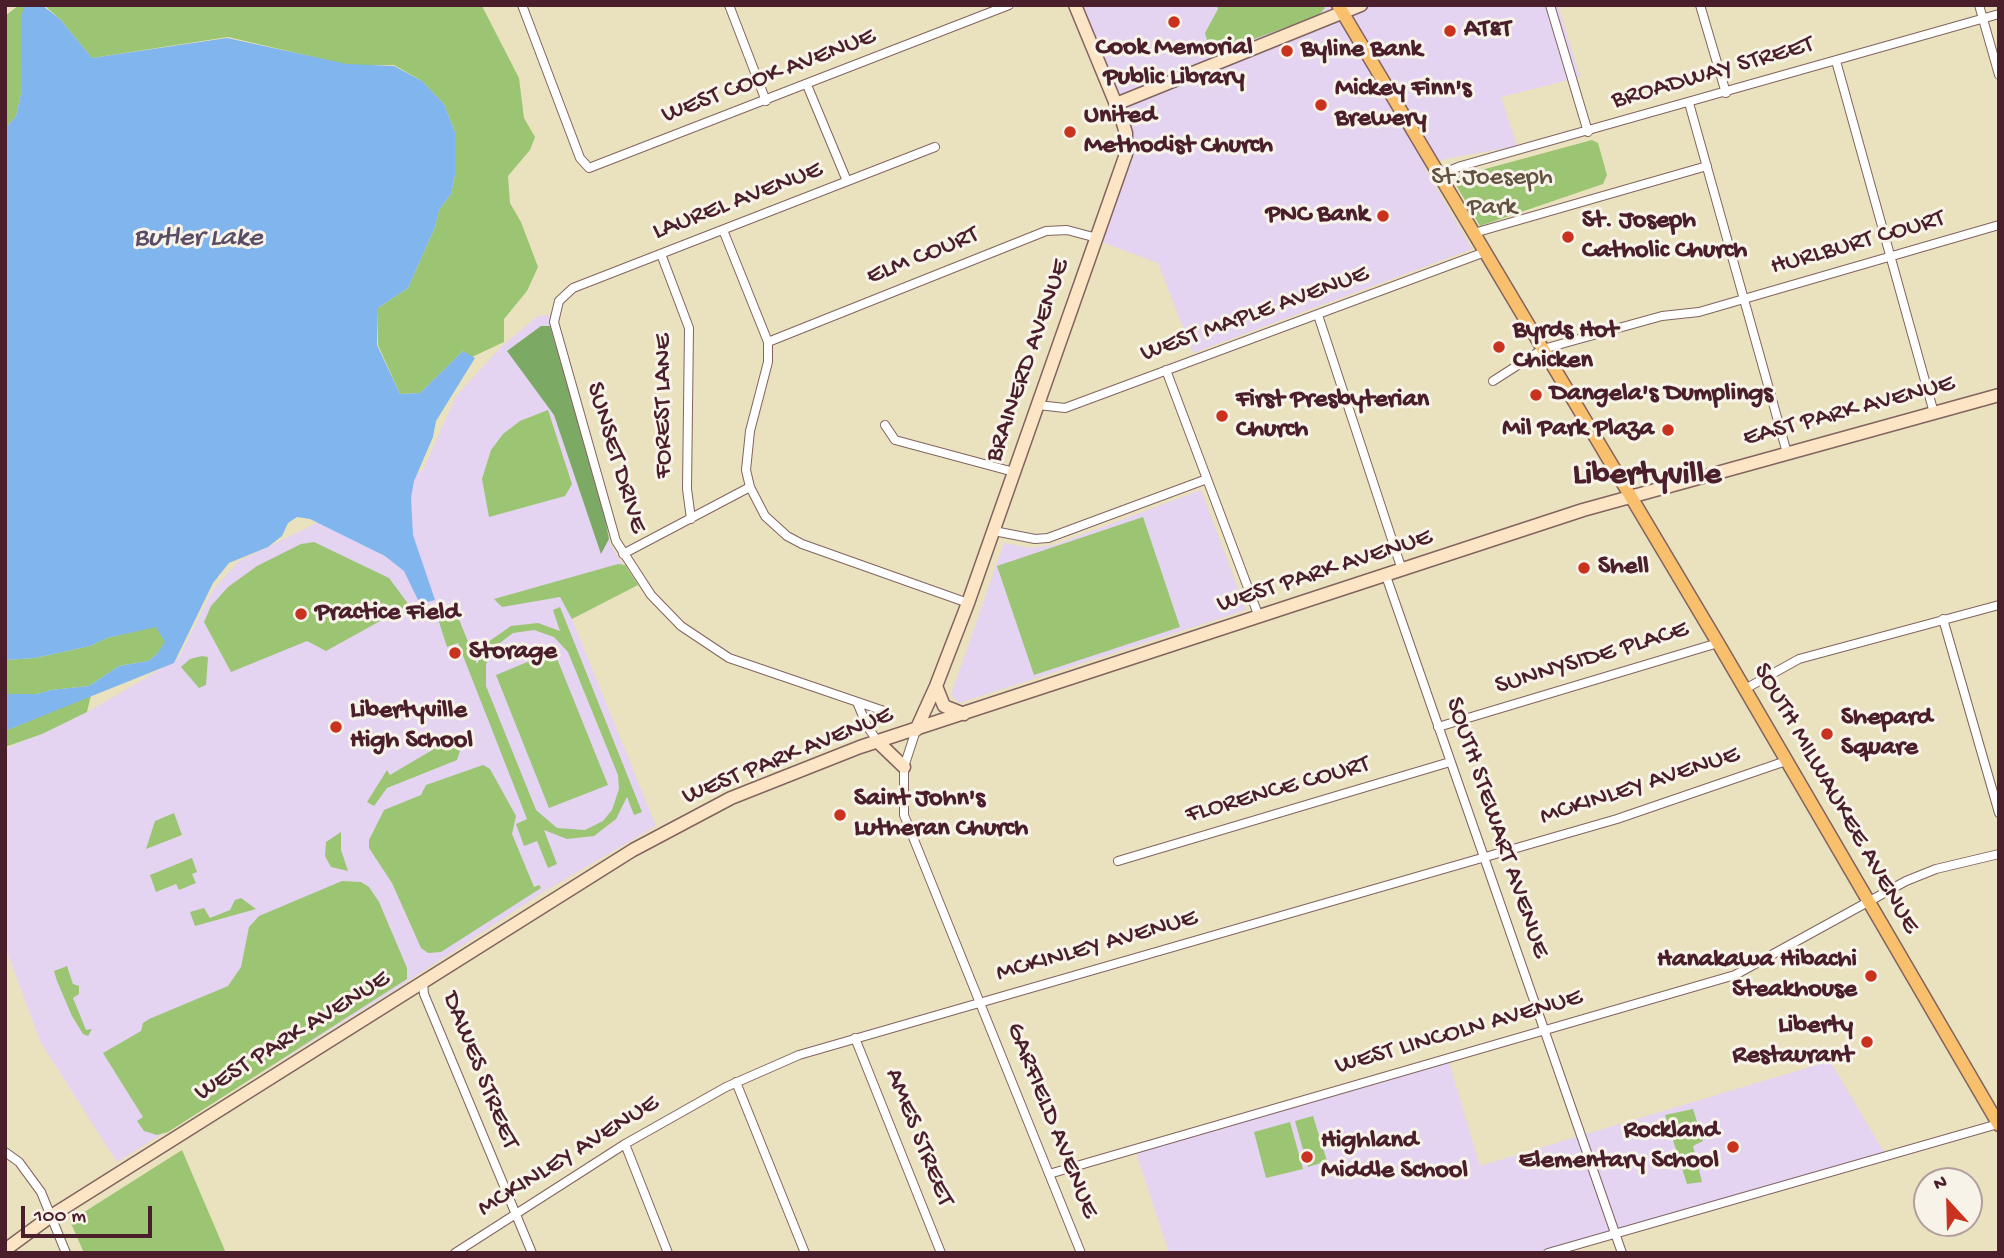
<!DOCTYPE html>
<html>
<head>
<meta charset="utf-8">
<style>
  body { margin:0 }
  #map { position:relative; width:2004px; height:1258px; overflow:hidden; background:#eae2bf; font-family:"Gochi Hand",sans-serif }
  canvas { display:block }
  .frame { position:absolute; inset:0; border:7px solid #4a1f2b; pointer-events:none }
  .north { position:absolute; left:1913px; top:1167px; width:70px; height:70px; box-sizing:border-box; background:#f7f3e8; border:2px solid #b29e9c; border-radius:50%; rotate:338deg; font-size:19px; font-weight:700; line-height:28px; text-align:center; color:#4a1f2b }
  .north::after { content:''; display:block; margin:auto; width:24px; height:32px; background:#c8321e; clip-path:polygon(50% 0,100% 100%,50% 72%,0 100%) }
  .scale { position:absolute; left:21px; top:1206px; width:131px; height:32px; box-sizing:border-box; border:4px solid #4a1f2b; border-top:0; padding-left:9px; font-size:21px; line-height:24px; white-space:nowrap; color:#4a1f2b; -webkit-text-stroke:5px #f7f3e8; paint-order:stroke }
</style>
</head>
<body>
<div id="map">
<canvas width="2004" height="1258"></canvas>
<div class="frame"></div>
<div class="north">N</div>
<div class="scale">100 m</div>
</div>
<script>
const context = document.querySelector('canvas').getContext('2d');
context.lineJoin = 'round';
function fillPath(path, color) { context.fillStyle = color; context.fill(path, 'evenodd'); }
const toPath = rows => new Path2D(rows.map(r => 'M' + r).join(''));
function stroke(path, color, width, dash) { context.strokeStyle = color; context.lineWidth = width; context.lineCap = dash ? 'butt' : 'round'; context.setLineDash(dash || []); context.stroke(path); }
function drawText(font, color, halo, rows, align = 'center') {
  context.font = font + ' "Gochi Hand",sans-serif'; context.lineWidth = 6; context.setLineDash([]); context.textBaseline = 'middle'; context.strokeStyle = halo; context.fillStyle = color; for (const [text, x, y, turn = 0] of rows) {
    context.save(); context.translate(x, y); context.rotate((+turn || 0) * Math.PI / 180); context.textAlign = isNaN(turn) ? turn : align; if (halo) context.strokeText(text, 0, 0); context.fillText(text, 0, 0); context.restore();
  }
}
const built = toPath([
  [1079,5,1558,5,1580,77,1501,97,1517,146,1445,159,1424,167,1472,249,1193,353,1158,263,1099,241,1133,149,1132,132],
  [549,315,610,544,626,570,572,619,656,826,545,891,396,989,117,1162,41,1043,5,946,5,749,91,710,178,659,213,590,238,562,423,470,456,396,502,346,538,316],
  [1201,490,1246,610,959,703,951,695,1004,543,1031,548,1054,545],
  [1448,1059,1480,1166,1830,1061,1885,1154,1550,1253,1169,1253,1135,1149]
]);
const green = toPath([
  [19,5,26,5,22,90,16,116,5,129,5,16],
  [44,5,482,6,519,78,524,118,535,137,530,150,508,176,510,203,521,222,538,267,527,291,504,319,504,342,472,357,463,351,420,393,400,394,378,345,378,308,408,288,435,227,439,210,451,194,455,175,455,132,444,104,422,81,394,65,348,65,228,37,92,58,60,19],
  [1216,5,1323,5,1325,8,1319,15,1211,55,1205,33,1218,9],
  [1592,140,1598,143,1607,175,1603,184,1480,226,1452,178],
  [548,410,572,484,565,496,489,517,482,479,491,450,503,434,520,421],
  [1143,517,1180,627,1034,675,997,566],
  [314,542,389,578,409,605,326,651,307,641,231,672,204,622,211,606,228,587,257,566,301,544],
  [618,564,625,565,638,585,572,619,560,597,502,607,494,599],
  [560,607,642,812,634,815,627,797,616,819,594,836,567,839,544,830,557,864,548,868,537,841,524,846,516,824,527,819,458,643,447,647,439,622,444,614,456,612,477,664,488,642,511,626,538,623,560,631,553,610],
  [534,630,554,637,568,652,618,775,619,789,612,810,603,821,585,830,557,828,536,810,486,686,486,664,496,646,513,633],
  [156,626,166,642,157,654,148,661,119,666,89,686,51,690,37,694,5,694,5,660,35,658,90,646,107,638],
  [554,651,608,785,549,808,496,675],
  [202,656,208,657,206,685,199,688,181,667,190,659],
  [91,695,87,712,42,734,5,747,5,731],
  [444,736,454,737,459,742,461,748,457,760,387,788,374,806,367,802,387,770,390,775,439,746],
  [483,765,490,769,516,816,512,834,534,887,539,885,541,888,441,952,428,953,421,948,392,883,369,848,369,840,384,810,421,795,426,785],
  [174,813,182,835,146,849,155,821],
  [341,832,341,850,348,871,331,867,325,856,326,842],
  [192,858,197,872,192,874,196,883,179,890,176,884,156,892,150,875],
  [342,881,361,882,369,887,379,902,407,968,407,979,168,1132,157,1135,144,1131,137,1121,143,1117,103,1053,141,1031,143,1023,149,1019,228,986,241,967,249,927,259,916],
  [241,898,256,909,195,926,190,912,204,908,210,918,230,910,235,900],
  [67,966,73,984,79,986,79,994,73,998,86,1030,92,1029,88,1036,83,1034,72,1016,57,981,54,971],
  [1693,1109,1703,1141,1693,1146,1702,1182,1687,1184,1665,1115],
  [1313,1116,1327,1161,1308,1167,1295,1121],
  [1290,1122,1303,1169,1266,1178,1254,1132],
  [182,1150,226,1253,84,1253,70,1221]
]);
const forest = toPath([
  [541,326,550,326,602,502,609,539,601,554,554,415,507,351]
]);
const water = toPath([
  [24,6,43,6,60,19,92,58,227,38,347,64,394,66,422,81,444,104,455,132,455,175,451,194,439,210,435,227,408,288,378,308,377,345,400,394,420,393,463,351,475,358,436,421,433,437,414,481,411,498,413,535,435,600,420,604,404,571,385,556,310,519,297,517,288,523,282,536,268,547,229,563,213,583,174,663,5,731,5,694,37,694,51,690,89,686,119,666,148,661,157,654,165,642,156,627,107,638,90,646,35,658,5,660,5,129,16,116,22,90,21,19]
]);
const street = toPath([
  [522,5,580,158,589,168,1009,5],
  [729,5,766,101],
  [1550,5,1588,132],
  [1700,5,1726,93],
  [1979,5,1999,75],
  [1836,61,1934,413],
  [807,85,847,181],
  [1689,103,1787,453],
  [1439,175,1461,166,1999,14],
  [723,230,768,342,768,362,750,431,746,470,750,487,765,516,787,536,802,544,968,603],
  [1474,233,1707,166],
  [661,254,689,328,687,489,691,519],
  [1318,315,1402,570],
  [768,342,1046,231,1067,230,1097,238],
  [1166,370,1259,617],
  [1493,381,1543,349,1662,316,1699,312,1999,225],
  [1038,405,1065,408,1485,252],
  [885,425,895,440,1014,472],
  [994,531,1035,539,1048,538,1207,479],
  [623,554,750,487],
  [1386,576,1622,1253],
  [1943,619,1999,813],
  [1745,689,1799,659,1999,605],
  [857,702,867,726,878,742],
  [884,711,729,658,681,626,651,595,616,541,554,322,559,301,573,288,935,147],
  [1438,727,1718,643],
  [916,730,904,767,904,815,1081,1253],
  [1118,861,1450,762],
  [423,982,424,994,532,1253],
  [855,1038,941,1253],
  [736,1082,805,1253],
  [625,1144,668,1253],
  [5,1152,19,1162,41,1192,66,1253],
  [1049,1174,1735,975,1906,881,1936,869,1999,854],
  [455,1253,625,1144,726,1087,799,1055,1617,819,1786,761],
  [1548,1253,1998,1124]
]);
const secondary = toPath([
  [1116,104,1361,5],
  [936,686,944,706,964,714],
  [916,730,936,686,968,603,1126,154,1126,133,1120,114,1075,5],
  [878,742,904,767],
  [5,1250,51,1216,633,850,731,798,860,747,1583,510,1999,395]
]);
const primary = toPath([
  [1338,5,1718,643,1999,1125]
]);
const markers = [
  [1174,22,7,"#c8321e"],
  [1450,31,7,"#c8321e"],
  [1287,51,7,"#c8321e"],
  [1321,105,7,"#c8321e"],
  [1070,132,7,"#c8321e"],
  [1383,216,7,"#c8321e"],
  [1568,237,7,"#c8321e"],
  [1499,347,7,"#c8321e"],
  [1536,395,7,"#c8321e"],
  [1222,416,7,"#c8321e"],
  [1668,430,7,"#c8321e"],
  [1584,568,7,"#c8321e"],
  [301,614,7,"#c8321e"],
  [455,653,7,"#c8321e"],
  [336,727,7,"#c8321e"],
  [1827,734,7,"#c8321e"],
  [840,815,7,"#c8321e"],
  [1871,976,7,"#c8321e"],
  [1867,1042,7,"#c8321e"],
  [1733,1147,7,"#c8321e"],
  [1307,1157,7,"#c8321e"]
];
const poiNames = [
  ["AT&T",1464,31],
  ["Cook Memorial",1174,49,"center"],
  ["Public Library",1174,79,"center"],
  ["Byline Bank",1301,51],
  ["Mickey Finn's",1335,90],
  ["Brewery",1335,120],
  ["United",1084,117],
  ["Methodist Church",1084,147],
  ["PNC Bank",1369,216,"right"],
  ["St. Joseph",1582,222],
  ["Catholic Church",1582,252],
  ["Byrds Hot",1513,332],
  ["Chicken",1513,362],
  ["Dangela's Dumplings",1550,395],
  ["First Presbyterian",1236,401],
  ["Church",1236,431],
  ["Mil Park Plaza",1654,430,"right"],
  ["Shell",1598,568],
  ["Practice Field",315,614],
  ["Storage",469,653],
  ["Libertyville",350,712],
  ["High School",350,742],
  ["Shepard",1841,719],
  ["Square",1841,749],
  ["Saint John's",854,800],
  ["Lutheran Church",854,830],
  ["Hanakawa Hibachi",1857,961,"right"],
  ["Steakhouse",1857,991,"right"],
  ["Liberty",1853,1027,"right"],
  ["Restaurant",1853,1057,"right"],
  ["Rockland",1719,1132,"right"],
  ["Elementary School",1719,1162,"right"],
  ["Highland",1321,1142],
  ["Middle School",1321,1172]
];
const streetNames = [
  ["BROADWAY STREET",1713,74,-16],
  ["WEST COOK AVENUE",769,77,-21],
  ["LAUREL AVENUE",738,202,-21],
  ["HURLBURT COURT",1858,244,-16],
  ["ELM COURT",923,257,-22],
  ["WEST MAPLE AVENUE",1255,315,-20],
  ["BRAINERD AVENUE",1029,361,-71],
  ["FOREST LANE",665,406,-90],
  ["EAST PARK AVENUE",1849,412,-15],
  ["SUNSET DRIVE",615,458,73],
  ["WEST PARK AVENUE",1325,572,-18],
  ["SUNNYSIDE PLACE",1592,659,-17],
  ["WEST PARK AVENUE",788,757,-22],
  ["MCKINLEY AVENUE",1640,787,-18],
  ["FLORENCE COURT",1278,791,-16],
  ["SOUTH MILWAUKEE AVENUE",1835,799,60],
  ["SOUTH STEWART AVENUE",1496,828,71],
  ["MCKINLEY AVENUE",1097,947,-16],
  ["WEST LINCOLN AVENUE",1459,1033,-16],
  ["WEST PARK AVENUE",293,1037,-32],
  ["DAWES STREET",479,1071,68],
  ["GARFIELD AVENUE",1051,1121,68],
  ["AMES STREET",918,1138,68],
  ["MCKINLEY AVENUE",569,1157,-32]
];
const parkNames = [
  ["St.Joeseph",1492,179],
  ["Park",1492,209]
];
const waterNames = [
  ["Butler Lake",198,240]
];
const districtNames = [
  ["Libertyville",1647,477]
];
fillPath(built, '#e4d3f1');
fillPath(green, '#9bc572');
fillPath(forest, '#7caa64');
fillPath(water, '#80b5ee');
stroke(street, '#82635f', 10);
stroke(secondary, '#82635f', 15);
stroke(primary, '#82635f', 15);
stroke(street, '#fff', 8);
stroke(secondary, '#fce5c4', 12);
stroke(primary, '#f8bf6c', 12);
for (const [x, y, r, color] of markers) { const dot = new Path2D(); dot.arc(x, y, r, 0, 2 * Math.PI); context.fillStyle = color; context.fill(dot); stroke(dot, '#f7f3e8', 2.5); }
drawText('bold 26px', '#4a1f2b', '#f7f3e8', poiNames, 'left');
drawText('26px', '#4a1f2b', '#f7f3e8', streetNames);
drawText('26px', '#625140', '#f7f3e8', parkNames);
drawText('italic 28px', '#5a4c66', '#f7f3e8', waterNames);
drawText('bold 33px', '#4a1f2b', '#f7f3e8', districtNames);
</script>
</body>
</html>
